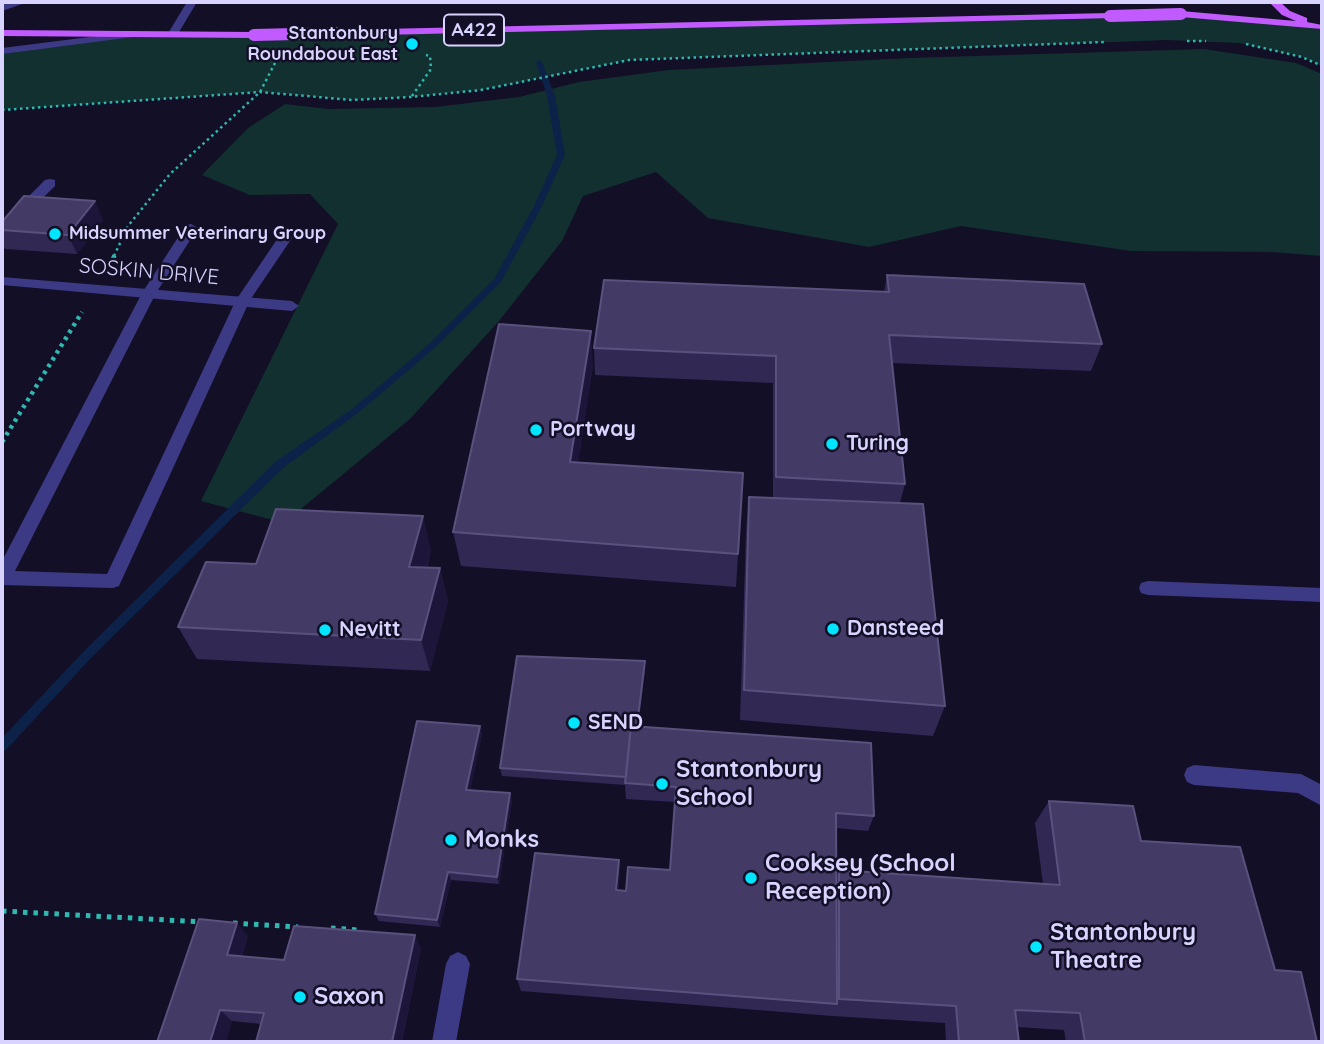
<!DOCTYPE html>
<html>
<head>
<meta charset="utf-8">
<style>
  body { margin:0 }
  #map { position:relative; width:1324px; height:1044px; overflow:hidden; background:#130f26; font-family:Quicksand,sans-serif }
  canvas { display:block }
  .frame { position:absolute; inset:0; border:4px solid #d9d4ff; pointer-events:none }
</style>
</head>
<body>
<div id="map">
<canvas width="1324" height="1044"></canvas>
<div class="frame"></div>
</div>
<script>
const context = document.querySelector('canvas').getContext('2d');
context.lineJoin = 'round';
function fillPath(path, color) { context.fillStyle = color; context.fill(path, 'evenodd'); }
const toPath = rows => new Path2D(rows.map(r => 'M' + r).join(''));
function stroke(path, color, width, dash) { context.strokeStyle = color; context.lineWidth = width; context.lineCap = dash ? 'butt' : 'round'; context.setLineDash(dash || []); context.stroke(path); }
function drawText(font, color, halo, rows, align = 'center') {
  context.font = font + ' Quicksand,sans-serif'; context.lineWidth = 5; context.setLineDash([]); context.textBaseline = 'middle'; context.strokeStyle = halo; context.fillStyle = color; for (const [text, x, y, turn = 0] of rows) {
    context.save(); context.translate(x, y); context.rotate((+turn || 0) * Math.PI / 180); context.textAlign = isNaN(turn) ? turn : align; if (halo) context.strokeText(text, 0, 0); context.fillText(text, 0, 0); context.restore();
  }
}
const green = toPath([
  [1198,14,1322,29,1322,66,1302,57,1239,43,1167,40,629,60,481,90,411,97,352,100,260,92,2,110,2,51,129,35],
  [1204,49,1296,63,1322,74,1322,256,1272,252,1131,251,961,226,869,247,708,218,656,172,583,196,562,241,499,321,410,419,284,523,201,501,338,224,310,194,250,195,202,175,248,128,285,104,328,109,435,107,519,97,579,82,669,70,910,58]
]);
const stream = toPath([
  [539,60,542,62,555,96,565,155,541,208,501,282,436,347,358,413,283,468,91,658,6,750,2,751,2,738,83,652,275,462,352,409,430,343,494,279,533,208,557,155,547,96,536,62,539,60]
]);
const pathFar2 = toPath([
  [1187,41,1206,41],
  [1246,44,1302,57,1322,66],
  [412,96,431,69,430,56,426,55],
  [2,110,260,92,352,100,411,97,481,90,629,60,1105,42],
  [114,256,128,226,170,174,260,92,276,61]
]);
const pathFar1 = toPath([
  [110,266,115,254],
  [2,442,82,312]
]);
const path = toPath([
  [2,911,204,922],
  [233,923,298,927],
  [331,928,358,930]
]);
const service = toPath([
  [50,179,55,180,55,186,7,233,2,234,2,223,45,180,50,179],
  [191,224,198,228,156,293,15,571,107,574,236,300,280,235,290,235,292,238,250,300,119,586,113,588,2,585,2,561,142,293,186,225,191,224],
  [1148,581,1322,588,1322,602,1148,595,1141,593,1139,588,1141,583,1148,581],
  [1194,765,1301,774,1322,785,1322,806,1298,793,1194,785,1187,782,1184,775,1187,768,1194,765],
  [458,952,466,956,470,964,456,1042,432,1042,446,964,450,956,458,952]
]);
const minor = toPath([
  [12,2,28,2,2,11,2,5,12,2],
  [187,2,197,2,176,37,168,37,167,35,187,2],
  [129,32,134,35,133,37,2,54,2,48,129,32],
  [2,277,292,301,299,306,292,311,2,285,2,277]
]);
const primary = toPath([
  [1269,2,1280,2,1290,11,1307,18,1307,22,1322,25,1322,29,1181,17,1176,14,1181,11,1296,21,1282,15,1269,2],
  [1110,13,1115,16,1114,18,336,36,331,33,336,30,1110,13],
  [2,30,254,32,259,35,254,38,2,36,2,30]
]);
const primaryBridge = toPath([
  [1110,16,1181,14],
  [254,35,336,33]
]);
const wall = toPath([
  [103,220,77,254,5,249,2,242,2,230],
  [887,275,1102,344,1091,371,892,363,905,484,900,503,945,706,933,736,740,720,746,531,749,497,773,498,773,383,595,375,594,348,884,292],
  [593,365,578,462,738,554,736,587,461,566,453,532],
  [431,549,427,568,440,568,448,601,430,671,197,659,178,627,256,564],
  [645,670,638,726,874,816,868,831,836,828,837,877,839,870,1043,884,1035,823,1049,801,1141,841,1275,970,1317,1042,1066,1042,1064,1030,1017,1027,1019,1042,946,1042,945,1023,832,1016,521,991,517,979,620,874,618,890,626,891,670,870,675,802,626,799,625,785,502,776,500,768],
  [480,726,482,734,470,790,510,793,512,801,499,884,451,880,440,927,379,921,375,914],
  [199,919,248,936,242,956,284,960,421,948,402,1042,256,1042,261,1024,232,1021,226,1042]
]);
const shadedWall = toPath([
  [95,201,103,220,77,254,68,235],
  [591,331,593,365,573,495,570,462],
  [423,516,431,549,419,599,409,567],
  [440,568,448,601,430,671,421,640],
  [645,661,645,670,636,742,636,734],
  [480,726,482,734,469,798,466,790],
  [510,793,512,801,499,884,497,877],
  [619,860,620,874,617,903,616,890],
  [448,872,451,880,440,927,437,920],
  [237,923,248,936,238,968,227,955],
  [415,935,421,948,402,1042,392,1042],
  [220,1010,232,1021,226,1042,210,1042]
]);
const building = toPath([
  [24,196,95,201,68,235,2,230,2,222,24,196],
  [887,275,1084,284,1102,344,889,335,905,484,776,477,776,356,594,348,604,280,889,292,887,275],
  [499,324,591,331,570,462,743,473,738,554,453,532,499,324],
  [749,497,923,504,945,706,744,690,749,497],
  [276,509,423,516,409,567,440,568,421,640,178,627,206,562,256,564,276,509],
  [517,656,645,661,637,726,631,726,626,777,500,768,517,656],
  [417,721,480,726,466,790,510,793,497,877,448,872,437,920,375,914,417,721],
  [631,726,871,743,874,816,836,813,837,1004,517,979,535,853,619,860,616,890,626,891,628,867,670,870,676,787,625,783,631,726],
  [1049,801,1133,806,1141,841,1240,847,1275,970,1301,972,1317,1042,1085,1042,1080,1013,1015,1010,1019,1042,959,1042,956,1006,839,999,839,870,1060,885,1049,801],
  [199,919,237,923,227,955,284,960,294,926,415,935,392,1042,256,1042,264,1013,220,1010,210,1042,157,1042,199,919]
]);
const markers = [
  [412,44,7,"#00e5ff"],
  [55,234,7,"#00e5ff"],
  [536,430,7,"#00e5ff"],
  [832,444,7,"#00e5ff"],
  [833,629,7,"#00e5ff"],
  [325,630,7,"#00e5ff"],
  [574,723,7,"#00e5ff"],
  [662,784,7,"#00e5ff"],
  [451,840,7,"#00e5ff"],
  [751,878,7,"#00e5ff"],
  [1036,947,7,"#00e5ff"],
  [300,997,7,"#00e5ff"]
];
const farPoinames = [
  ["Stantonbury",398,34],
  ["Roundabout East",398,55],
  ["Midsummer Veterinary Group",69,234,"left"]
];
const shields = [
  [474,30,60]
];
const shieldNames = [
  ["A422",474,30]
];
const streetNames = [
  ["SOSKIN DRIVE",149,272,5]
];
const poiNames = [
  ["Portway",550,430],
  ["Turing",846,444],
  ["Dansteed",847,629],
  ["Nevitt",339,630],
  ["SEND",588,723]
];
const nearPoinames = [
  ["Stantonbury",676,770],
  ["School",676,798],
  ["Monks",465,840],
  ["Cooksey (School",765,864],
  ["Reception)",765,892],
  ["Stantonbury",1050,933],
  ["Theatre",1050,961],
  ["Saxon",314,997]
];
fillPath(green, '#12302f');
fillPath(stream, '#0c2248');
stroke(pathFar2, '#2fb8b0', 2.5, [2.5, 3.5]);
stroke(pathFar1, '#2fb8b0', 4.5, [3.5, 4.5]);
stroke(path, '#2fb8b0', 5, [4.5, 6]);
fillPath(service, '#3d3a85');
fillPath(minor, '#3d3a85');
fillPath(primary, '#c25bff');
stroke(primaryBridge, '#c25bff', 12);
fillPath(wall, '#312854');
fillPath(shadedWall, '#1d163a');
fillPath(building, '#433a66');
stroke(building, '#5a527e', 2);
for (const [x, y, r, color] of markers) { const dot = new Path2D(); dot.arc(x, y, r, 0, 2 * Math.PI); context.fillStyle = color; context.fill(dot); stroke(dot, '#130f26', 2.5); }
drawText('bold 18px', '#d9d4ff', '#130f26', farPoinames, 'right');
for (const [x, y, w] of shields) { const box = new Path2D(); box.roundRect(x - w / 2, y - 15.5, w, 31, 5); context.fillStyle = '#130f26'; context.fill(box); stroke(box, '#d9d4ff', 2); }
drawText('bold 19px', '#d9d4ff', null, shieldNames);
drawText('21px', '#d9d4ff', '#130f26', streetNames);
drawText('bold 21px', '#d9d4ff', '#130f26', poiNames, 'left');
drawText('bold 24px', '#d9d4ff', '#130f26', nearPoinames, 'left');
</script>
</body>
</html>
